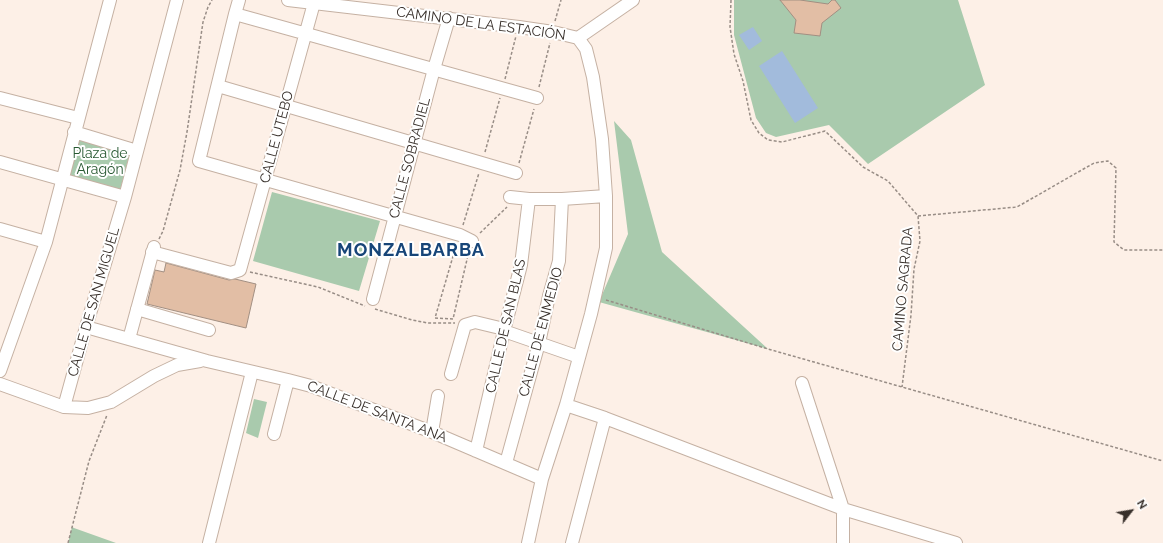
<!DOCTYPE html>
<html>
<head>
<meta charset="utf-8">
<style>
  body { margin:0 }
  #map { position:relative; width:1163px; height:543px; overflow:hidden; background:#fdf0e7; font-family:Raleway,sans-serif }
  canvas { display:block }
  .north { position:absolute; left:1111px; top:491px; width:40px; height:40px; -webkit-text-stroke:3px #fff; paint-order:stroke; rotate:59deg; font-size:11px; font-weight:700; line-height:16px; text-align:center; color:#372f2a }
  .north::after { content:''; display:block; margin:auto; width:14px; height:18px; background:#372f2a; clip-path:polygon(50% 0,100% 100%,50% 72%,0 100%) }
</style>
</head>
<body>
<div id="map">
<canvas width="1163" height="543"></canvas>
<div class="north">N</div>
</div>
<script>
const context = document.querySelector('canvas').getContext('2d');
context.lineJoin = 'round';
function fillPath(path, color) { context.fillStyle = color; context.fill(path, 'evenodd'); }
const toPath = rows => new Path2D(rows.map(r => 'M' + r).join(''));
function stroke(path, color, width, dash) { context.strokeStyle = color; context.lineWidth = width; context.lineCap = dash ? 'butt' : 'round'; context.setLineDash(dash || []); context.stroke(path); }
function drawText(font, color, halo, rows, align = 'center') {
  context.font = font + ' Raleway,sans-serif'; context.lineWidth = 4; context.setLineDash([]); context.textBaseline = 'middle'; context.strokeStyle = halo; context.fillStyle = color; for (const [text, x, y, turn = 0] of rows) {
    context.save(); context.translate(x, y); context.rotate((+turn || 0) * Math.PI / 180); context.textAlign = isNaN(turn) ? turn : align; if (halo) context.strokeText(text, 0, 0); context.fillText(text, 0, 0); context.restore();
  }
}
const green = toPath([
  [734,0,958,0,985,85,868,164,829,125,776,137,766,133,756,118,734,35],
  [614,121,631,140,662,252,768,349,599,302,628,234],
  [80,133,131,149,120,190,69,176],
  [272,192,380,221,359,291,253,261],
  [254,399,267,402,258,438,246,433],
  [72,527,74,528,116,543,68,543]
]);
const water = toPath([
  [753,27,762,41,749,50,739,35],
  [782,51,818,108,795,123,759,66]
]);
const building = toPath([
  [780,0,800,0,828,4,832,0,835,0,841,8,822,23,820,36,794,33,796,20,780,0],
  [166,263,229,280,235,279,256,284,246,328,147,304,155,270,164,272,166,263]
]);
const path = toPath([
  [731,0,730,27,734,54,743,81,751,120,759,133,768,140,782,142,825,131,863,167,888,181,918,216,920,241,914,269,911,315,902,387],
  [555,21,561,0],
  [505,79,516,36],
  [539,87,550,43],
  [485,152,500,98],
  [519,163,534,109],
  [918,216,1017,207,1094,163,1108,161,1116,168,1114,242,1124,250,1163,250],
  [463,225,479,173],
  [480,233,507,207],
  [159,239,163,231,180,170,187,132,203,22,208,7,212,0],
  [456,246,435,318,453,319,469,251],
  [250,272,318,287,365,306],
  [606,300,768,349,1163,461],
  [375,309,412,320,428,323,455,323],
  [68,543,89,461,107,415]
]);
const minor = toPath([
  [288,0,519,27,553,32,578,38],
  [235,14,239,0],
  [578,38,633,0],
  [218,86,516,173],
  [0,98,78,118],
  [74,132,137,151],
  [0,162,125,197],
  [510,197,529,199,562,199,606,196],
  [0,229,46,242],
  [472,241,460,235,199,161,235,14,537,98],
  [152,252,231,273,240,270,314,3],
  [373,299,434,69,449,18],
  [137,309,209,330],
  [86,327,207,361,288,380,311,386,432,432,542,479],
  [504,331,579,357],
  [129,339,154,247],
  [0,371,46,242,110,0],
  [451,374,465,325,475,322,504,329],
  [802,383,843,509,843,543],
  [0,384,64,407,88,408,111,402,154,376,177,365,200,361],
  [566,405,605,418,843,509,956,543],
  [64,407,86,327,125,197,177,0],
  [432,432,438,396],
  [274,434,288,380],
  [476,451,504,331,521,265,529,199],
  [506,463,539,343,549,296,559,261,562,199],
  [209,543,252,372],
  [528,543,542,479,566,405,591,314,606,248,606,196,602,139,593,77,586,49,578,38],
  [572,543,605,418]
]);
const streetNames = [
  ["CAMINO DE LA ESTACIÓN",481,24,8],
  ["CALLE UTEBO",277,137,-75],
  ["CALLE SOBRADIEL",410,158,-75],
  ["CAMINO SAGRADA",903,289,-85],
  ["CALLE DE SAN MIGUEL",94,302,-74],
  ["CALLE DE SAN BLAS",506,326,-77],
  ["CALLE DE ENMEDIO",541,332,-75],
  ["CALLE DE SANTA ANA",377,412,21]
];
const parkNames = [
  ["Plaza de",100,154],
  ["Aragón",100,170]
];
const districtNames = [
  ["MONZALBARBA",411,251]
];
fillPath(green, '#a9caad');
fillPath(water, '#a2bbdc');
fillPath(building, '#e2bea5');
stroke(building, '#a28f82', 1);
stroke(minor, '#c5b1a3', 14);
stroke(path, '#988d86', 1.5, [3, 2]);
stroke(minor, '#fff', 12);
drawText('14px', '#372f2a', '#fff', streetNames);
drawText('14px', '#285932', '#fff', parkNames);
context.letterSpacing = '1px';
drawText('bold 18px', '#174578', '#fff', districtNames);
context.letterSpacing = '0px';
</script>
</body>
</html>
